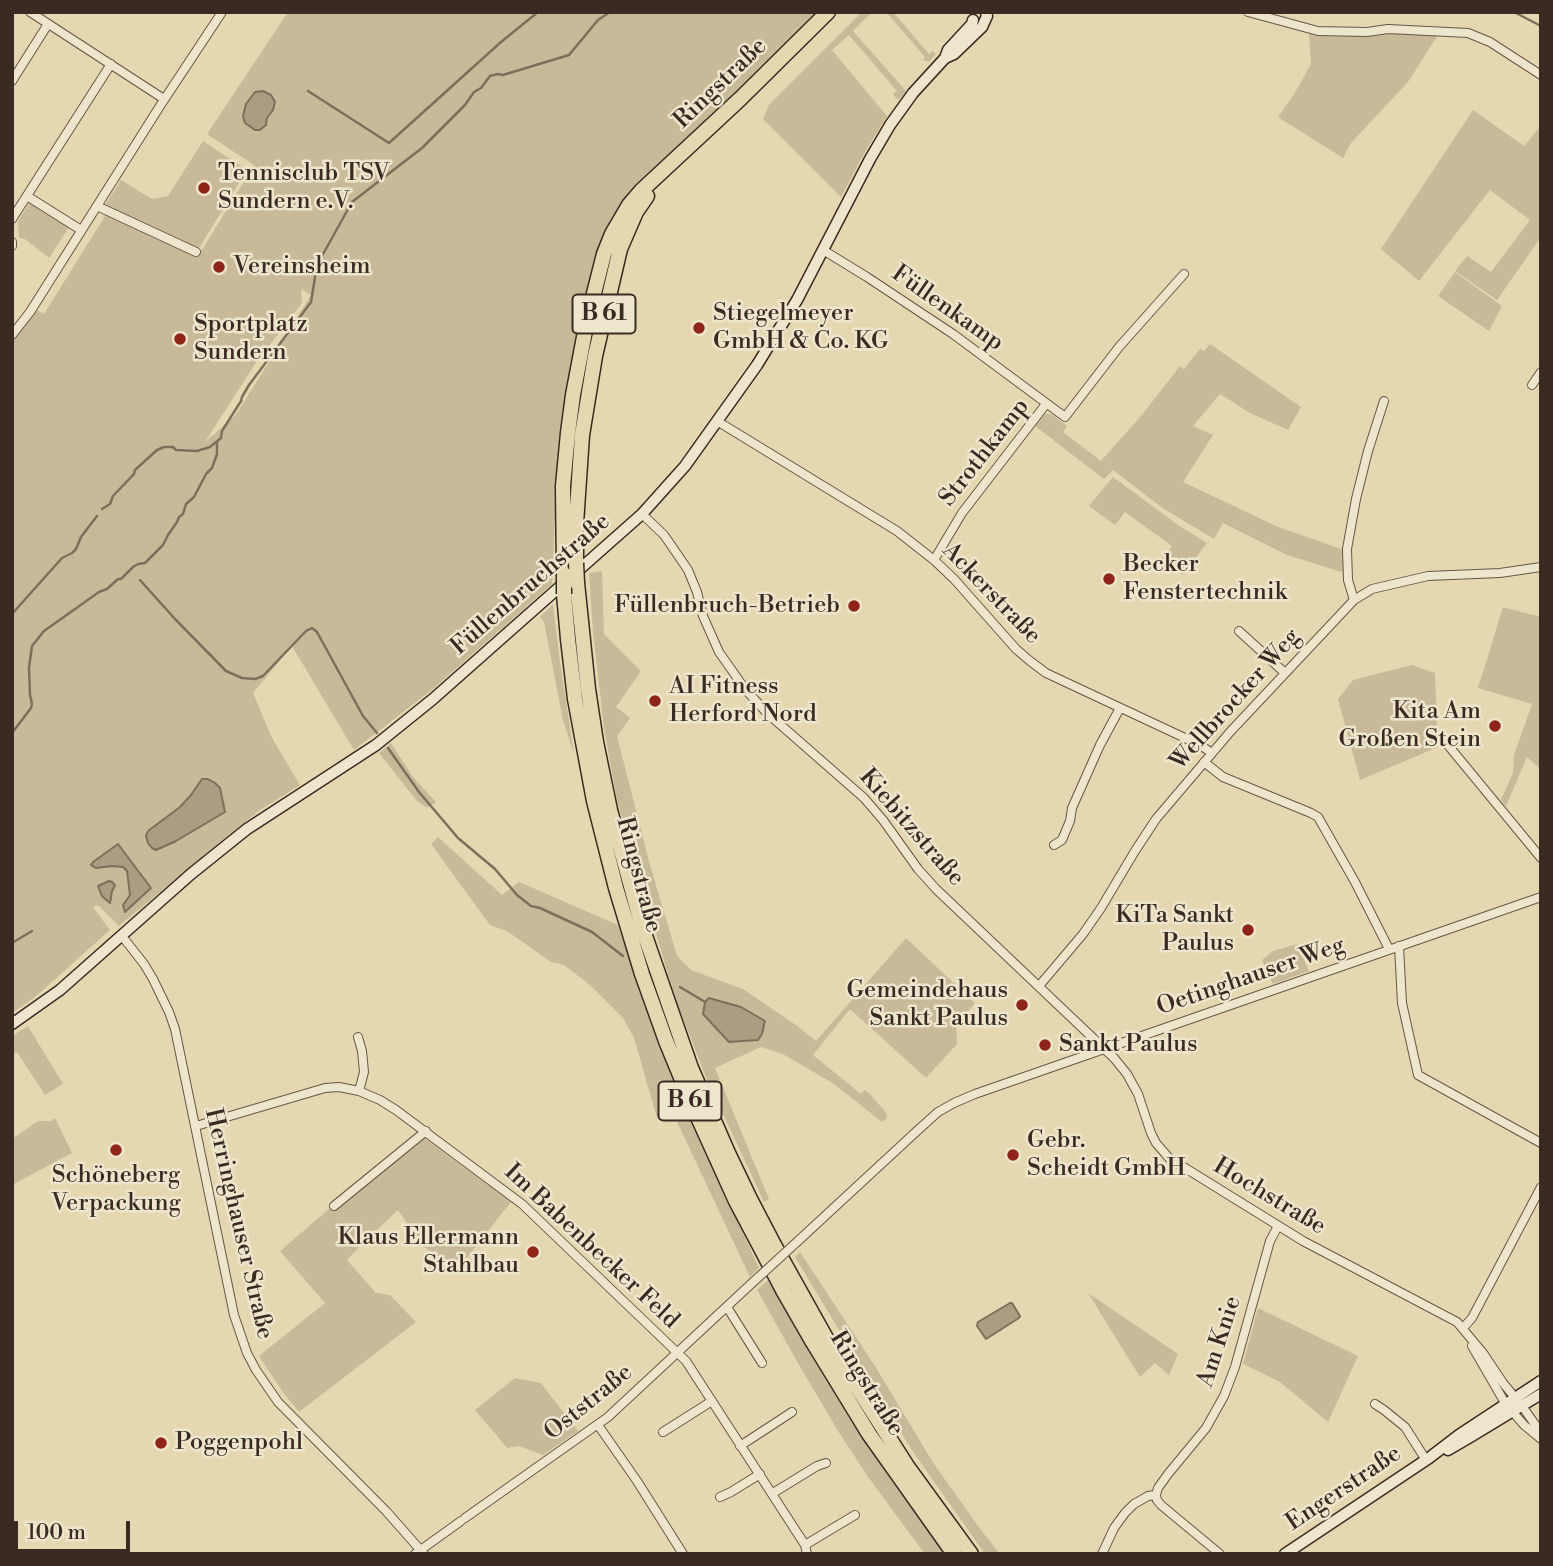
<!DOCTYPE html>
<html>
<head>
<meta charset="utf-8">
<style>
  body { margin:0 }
  #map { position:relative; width:1553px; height:1566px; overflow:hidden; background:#e5d8b1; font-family:"Libre Bodoni",serif }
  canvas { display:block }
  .frame { position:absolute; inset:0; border:14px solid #3a2a24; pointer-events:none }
  .scale { position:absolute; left:14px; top:1521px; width:116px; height:32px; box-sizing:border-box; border:4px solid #3a2a24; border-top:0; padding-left:9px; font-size:21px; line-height:24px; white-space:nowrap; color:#3a2a24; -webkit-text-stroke:5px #eee6cc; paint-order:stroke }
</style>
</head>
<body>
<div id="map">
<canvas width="1553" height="1566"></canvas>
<div class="frame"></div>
<div class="scale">100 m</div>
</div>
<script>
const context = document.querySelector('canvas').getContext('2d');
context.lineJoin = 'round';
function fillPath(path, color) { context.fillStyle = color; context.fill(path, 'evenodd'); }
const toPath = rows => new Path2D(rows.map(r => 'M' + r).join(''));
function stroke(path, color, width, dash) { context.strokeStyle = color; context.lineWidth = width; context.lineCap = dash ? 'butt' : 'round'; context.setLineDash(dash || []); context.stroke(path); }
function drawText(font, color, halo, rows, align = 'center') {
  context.font = font + ' "Libre Bodoni",serif'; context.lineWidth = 5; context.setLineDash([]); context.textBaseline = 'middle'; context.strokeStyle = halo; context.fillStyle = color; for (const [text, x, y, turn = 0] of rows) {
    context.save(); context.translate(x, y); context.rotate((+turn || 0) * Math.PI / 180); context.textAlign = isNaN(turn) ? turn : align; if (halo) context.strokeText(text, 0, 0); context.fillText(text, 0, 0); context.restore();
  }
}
const green = toPath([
  [288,12,817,12,773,58,653,172,595,269,583,308,575,344,563,412,557,471,552,584,434,688,354,750,292,646,253,693,272,738,300,785,257,812,119,926,98,905,93,907,110,930,34,998,12,1013,12,338,35,309,44,314,107,213,105,205,121,180,152,199,168,196,203,141,247,170,199,248,202,250,254,165,207,134],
  [301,289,311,295,235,416,205,442,255,364,302,303],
  [862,12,872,12,853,31,906,91,899,100,895,97,893,94,897,91,849,35,832,50,887,116,866,150,841,197,763,119,769,105],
  [886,12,893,12,929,54,933,51,936,54,929,62,923,60,925,57],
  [1390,33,1438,35,1408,82,1351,143,1343,158,1278,117,1293,96,1311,64,1309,34,1375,36],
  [1473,110,1524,146,1541,125,1541,237,1497,300,1455,271,1467,256,1491,272,1530,220,1490,190,1419,281,1381,249],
  [30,202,69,227,49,258,25,239,19,238,18,221],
  [1455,272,1502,306,1489,331,1438,296],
  [1210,344,1301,407,1288,430,1250,413,1220,394,1193,426,1213,435,1183,482,1276,526,1344,550,1345,573,1287,555,1223,523,1214,539,1164,509,1113,470,1104,479,1035,426,1045,414,1051,414,1067,426,1063,432,1101,461,1141,416,1180,366,1184,369,1200,349,1204,351],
  [1113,477,1178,525,1207,543,1183,575,1162,559,1172,546,1125,512,1115,525,1089,506],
  [602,571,604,634,641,671,616,707,630,718,617,736,650,865,677,956,691,970,743,989,796,1025,816,1041,906,938,975,1003,956,1026,957,1044,926,1078,850,1009,813,1055,861,1094,865,1090,871,1095,887,1114,887,1118,882,1122,834,1084,783,1054,761,1047,715,1068,769,1199,764,1202,705,1075,675,998,617,801,604,728,593,632,589,573],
  [709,998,741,1007,729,1042,703,1014],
  [553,604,560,662,574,754,563,720,544,622,540,617],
  [1503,607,1541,617,1541,770,1527,757,1506,806,1501,800,1513,773,1514,755,1532,704,1478,688],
  [1412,665,1435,673,1438,747,1360,780,1338,699,1353,680],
  [391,743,413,777,436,802,427,808,416,800,379,753],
  [438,837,502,895,519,882,618,925,649,1016,681,1097,759,1268,750,1277,670,1107,657,1118,634,1038,623,1018,590,985,564,965,551,962,507,931,490,925,431,844],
  [1297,944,1309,971,1273,984,1262,960,1273,951],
  [28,1026,63,1084,45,1095,17,1052,12,1054,12,1036],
  [55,1118,72,1153,12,1185,12,1139,38,1121,51,1121],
  [424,1138,511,1202,458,1269,421,1245,398,1210,363,1243,347,1260,376,1293,390,1295,416,1322,299,1412,282,1391,259,1356,325,1303,280,1251,329,1209,340,1204],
  [800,1252,875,1366,934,1464,981,1530,1000,1554,985,1554,911,1449,795,1257],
  [768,1280,813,1359,849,1418,892,1482,945,1554,925,1554,868,1477,838,1431,799,1365,757,1290],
  [1088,1293,1178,1354,1169,1375,1155,1363,1140,1377],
  [1258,1308,1358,1356,1328,1422,1280,1382,1243,1364],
  [515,1378,541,1383,578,1431,543,1455,519,1446,507,1448,475,1410]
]);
const water = toPath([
  [263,91,271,95,275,102,273,110,267,118,266,125,260,130,255,130,245,123,243,116,246,104,255,92,263,91],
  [202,779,208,779,215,783,220,788,225,812,176,841,156,850,152,848,148,843,146,836,148,831,180,807,191,795,202,779],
  [118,844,151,888,125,912,123,905,130,895,127,871,123,867,112,866,96,868,91,865,93,862,118,844],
  [109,881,112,882,115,885,112,891,110,903,102,896,98,886,109,881],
  [709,998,741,1007,765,1021,762,1034,758,1040,729,1042,703,1014,705,1002,709,998],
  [1010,1303,1012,1303,1020,1316,1019,1318,986,1339,977,1326,978,1322,1010,1303]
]);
const stream = toPath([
  [1514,12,1541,26],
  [308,91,389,143,501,42,538,12],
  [102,509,110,504,113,496,134,474,135,470,157,450,164,447,173,447,176,450,197,451,210,447,221,438,222,431,241,401,242,397,249,385,311,302,317,265,352,202,422,148,465,105,474,92,481,88,490,76,498,74,503,75,569,55,598,20,610,12],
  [140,580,175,619,226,671,242,678,255,679,263,676,306,631,312,628,317,632,363,716,377,733],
  [12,614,62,558,72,553,76,549,81,537,97,516],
  [12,733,31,708,32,704,30,695,29,668,32,646,44,631,99,592,107,589,118,579,121,579,133,567,138,564,145,563,163,545,168,535,177,522,179,517,183,514,186,504,194,497,206,474,212,468,217,454,217,442],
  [388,748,419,792,458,838,495,869,517,895,531,906,540,908,592,932,623,956],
  [12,943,32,931],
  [680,987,705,1002]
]);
const street = toPath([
  [30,12,164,99],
  [1248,12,1318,31,1367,32,1388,29,1468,33,1490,42,1541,75],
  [12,81,48,24],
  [27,196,81,230],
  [97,206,196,252],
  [12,219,111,64],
  [12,242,12,246],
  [823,250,867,277,953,334,1065,417,1119,347,1184,274],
  [12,335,30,312,160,106,222,12],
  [1532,385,1541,372],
  [717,421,897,531,934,560,954,579,1016,649,1030,661,1046,673,1200,745,1212,753],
  [642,514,664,535,688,570,697,592,703,616,719,652,745,689,767,713,864,798,883,820,918,869,936,889,1114,1058,1127,1074,1138,1094,1151,1133,1156,1143,1169,1158,1303,1241,1457,1322,1483,1353,1503,1383,1522,1406,1541,1433],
  [934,560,962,513,1046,404],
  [1354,600,1348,580,1347,549,1356,499,1368,451,1384,401],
  [1239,631,1285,673],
  [1447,744,1541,858],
  [1204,762,1223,777,1311,813,1318,817,1355,882,1389,949],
  [1054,845,1062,840,1070,821,1072,808,1100,745,1120,708],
  [122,936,144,964,153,979,169,1012,175,1029,234,1315,247,1353,256,1370,278,1402,386,1511,424,1554],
  [1399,946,1402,1003,1418,1075,1541,1143],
  [1039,986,1083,934,1101,908,1135,851,1156,819,1230,732,1354,600,1372,589,1428,576,1500,573,1541,567],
  [358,1037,362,1051,364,1072,359,1091],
  [196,1126,325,1088,339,1087,359,1091,380,1100,396,1110,522,1204,686,1361,805,1545,807,1554],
  [334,1206,426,1131],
  [798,1241,918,1130,938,1112,954,1103,975,1094,1541,897],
  [727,1307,762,1363],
  [1463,1328,1472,1318,1541,1187],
  [1472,1346,1505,1403,1524,1425,1541,1439],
  [1375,1404,1384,1410,1405,1427,1426,1460],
  [598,1425,637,1481,683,1554],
  [663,1432,712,1401],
  [740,1446,792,1412],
  [773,1493,817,1466,826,1463],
  [720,1497,731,1492,760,1474],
  [465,1518,608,1417,751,1284],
  [805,1545,855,1515],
  [415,1554,461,1521],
  [1102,1554,1114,1528,1125,1513,1134,1504,1148,1496,1156,1495],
  [1220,1554,1161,1505,1157,1500,1156,1495,1158,1488,1168,1474,1206,1428,1224,1396,1235,1367,1270,1241,1278,1226]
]);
const secondary = toPath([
  [945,58,954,54,982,27,987,16,986,12],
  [12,1024,60,990,191,874,247,829,376,745,433,699,642,514,685,466,757,365,797,300,870,159,890,125,913,93,945,58,948,50,972,24,973,20],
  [1448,1450,1472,1436,1541,1394],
  [1285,1554,1429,1458,1459,1435,1541,1381]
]);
const highway = toPath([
  [576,563,576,524,582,435,595,356,620,249,636,212,647,196],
  [564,574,563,486,568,433,573,395,587,321,604,254,612,234,629,205,641,191,740,99,828,12],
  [577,583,588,689,596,742,610,810,643,930,691,1068,728,1153,750,1199,774,1245,827,1340,907,1466,971,1554],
  [564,594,568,639,575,699,594,801,616,888,642,974,666,1041,692,1104,736,1201,784,1292,811,1339,869,1434,954,1554]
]);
const streetBridge = toPath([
  [751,1284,798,1241]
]);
const highwayBridge = toPath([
  [576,563,577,583],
  [564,574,564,594]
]);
const markers = [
  [204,188,7,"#8f2418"],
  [219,267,7,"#8f2418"],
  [699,328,7,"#8f2418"],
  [180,339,7,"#8f2418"],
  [1109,579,7,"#8f2418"],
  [854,606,7,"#8f2418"],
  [655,701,7,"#8f2418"],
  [1495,726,7,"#8f2418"],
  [1248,930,7,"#8f2418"],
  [1022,1005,7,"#8f2418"],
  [1045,1045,7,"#8f2418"],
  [116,1150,7,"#8f2418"],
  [1013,1155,7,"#8f2418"],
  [533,1252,7,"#8f2418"],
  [161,1443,7,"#8f2418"]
];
const shields = [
  [604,314,63],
  [690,1101,63]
];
const shieldNames = [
  ["B 61",604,314],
  ["B 61",690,1101]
];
const streetNames = [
  ["Ringstraße",721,84,-44],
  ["Füllenkamp",947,309,35],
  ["Strothkamp",985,453,-52],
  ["Füllenbruchstraße",531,585,-41],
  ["Ackerstraße",991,594,46],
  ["Wellbrocker Weg",1236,700,-48],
  ["Kiebitzstraße",911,828,49],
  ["Ringstraße",638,875,75],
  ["Oetinghauser Weg",1251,977,-19],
  ["Hochstraße",1269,1197,31],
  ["Herringhauser Straße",238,1224,77],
  ["Im Babenbecker Feld",591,1247,43],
  ["Am Knie",1220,1342,-72],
  ["Ringstraße",866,1384,58],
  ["Oststraße",589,1403,-39],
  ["Engerstraße",1344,1489,-34]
];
const poiNames = [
  ["Tennisclub TSV",218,174],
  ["Sundern e.V.",218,202],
  ["Vereinsheim",233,267],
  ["Stiegelmeyer",713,314],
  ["GmbH & Co. KG",713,342],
  ["Sportplatz",194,325],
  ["Sundern",194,353],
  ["Becker",1123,565],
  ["Fenstertechnik",1123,593],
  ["Füllenbruch-Betrieb",840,606,"right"],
  ["AI Fitness",669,687],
  ["Herford Nord",669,715],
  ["Kita Am",1481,712,"right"],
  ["Großen Stein",1481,740,"right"],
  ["KiTa Sankt",1234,916,"right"],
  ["Paulus",1234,944,"right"],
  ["Gemeindehaus",1008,991,"right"],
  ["Sankt Paulus",1008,1019,"right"],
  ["Sankt Paulus",1059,1045],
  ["Gebr.",1027,1141],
  ["Scheidt GmbH",1027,1169],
  ["Schöneberg",116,1176,"center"],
  ["Verpackung",116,1204,"center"],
  ["Klaus Ellermann",519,1238,"right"],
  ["Stahlbau",519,1266,"right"],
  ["Poggenpohl",175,1443]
];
fillPath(green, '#c8ba99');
fillPath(water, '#ab9d81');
stroke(water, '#7e6f5c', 2);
stroke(stream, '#7e6f5c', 2.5);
stroke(street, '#655647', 10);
stroke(secondary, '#3a2a24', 13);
stroke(highway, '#3a2a24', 17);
stroke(street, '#eee6cc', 8);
stroke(secondary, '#eee6cc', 10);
stroke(highway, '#e5d8b1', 14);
stroke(streetBridge, '#655647', 10, []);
stroke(highwayBridge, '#3a2a24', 17, []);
stroke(streetBridge, '#eee6cc', 8);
stroke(highwayBridge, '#e5d8b1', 14);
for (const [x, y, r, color] of markers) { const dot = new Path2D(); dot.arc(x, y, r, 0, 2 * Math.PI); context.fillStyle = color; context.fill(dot); stroke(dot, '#eee6cc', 2.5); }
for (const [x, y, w] of shields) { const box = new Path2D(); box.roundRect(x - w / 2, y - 19.5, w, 39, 5); context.fillStyle = '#eee6cc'; context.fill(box); stroke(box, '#3a2a24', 2); }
drawText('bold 23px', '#3a2a24', null, shieldNames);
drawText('24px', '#3a2a24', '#eee6cc', streetNames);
drawText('24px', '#3a2a24', '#eee6cc', poiNames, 'left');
</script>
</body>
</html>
